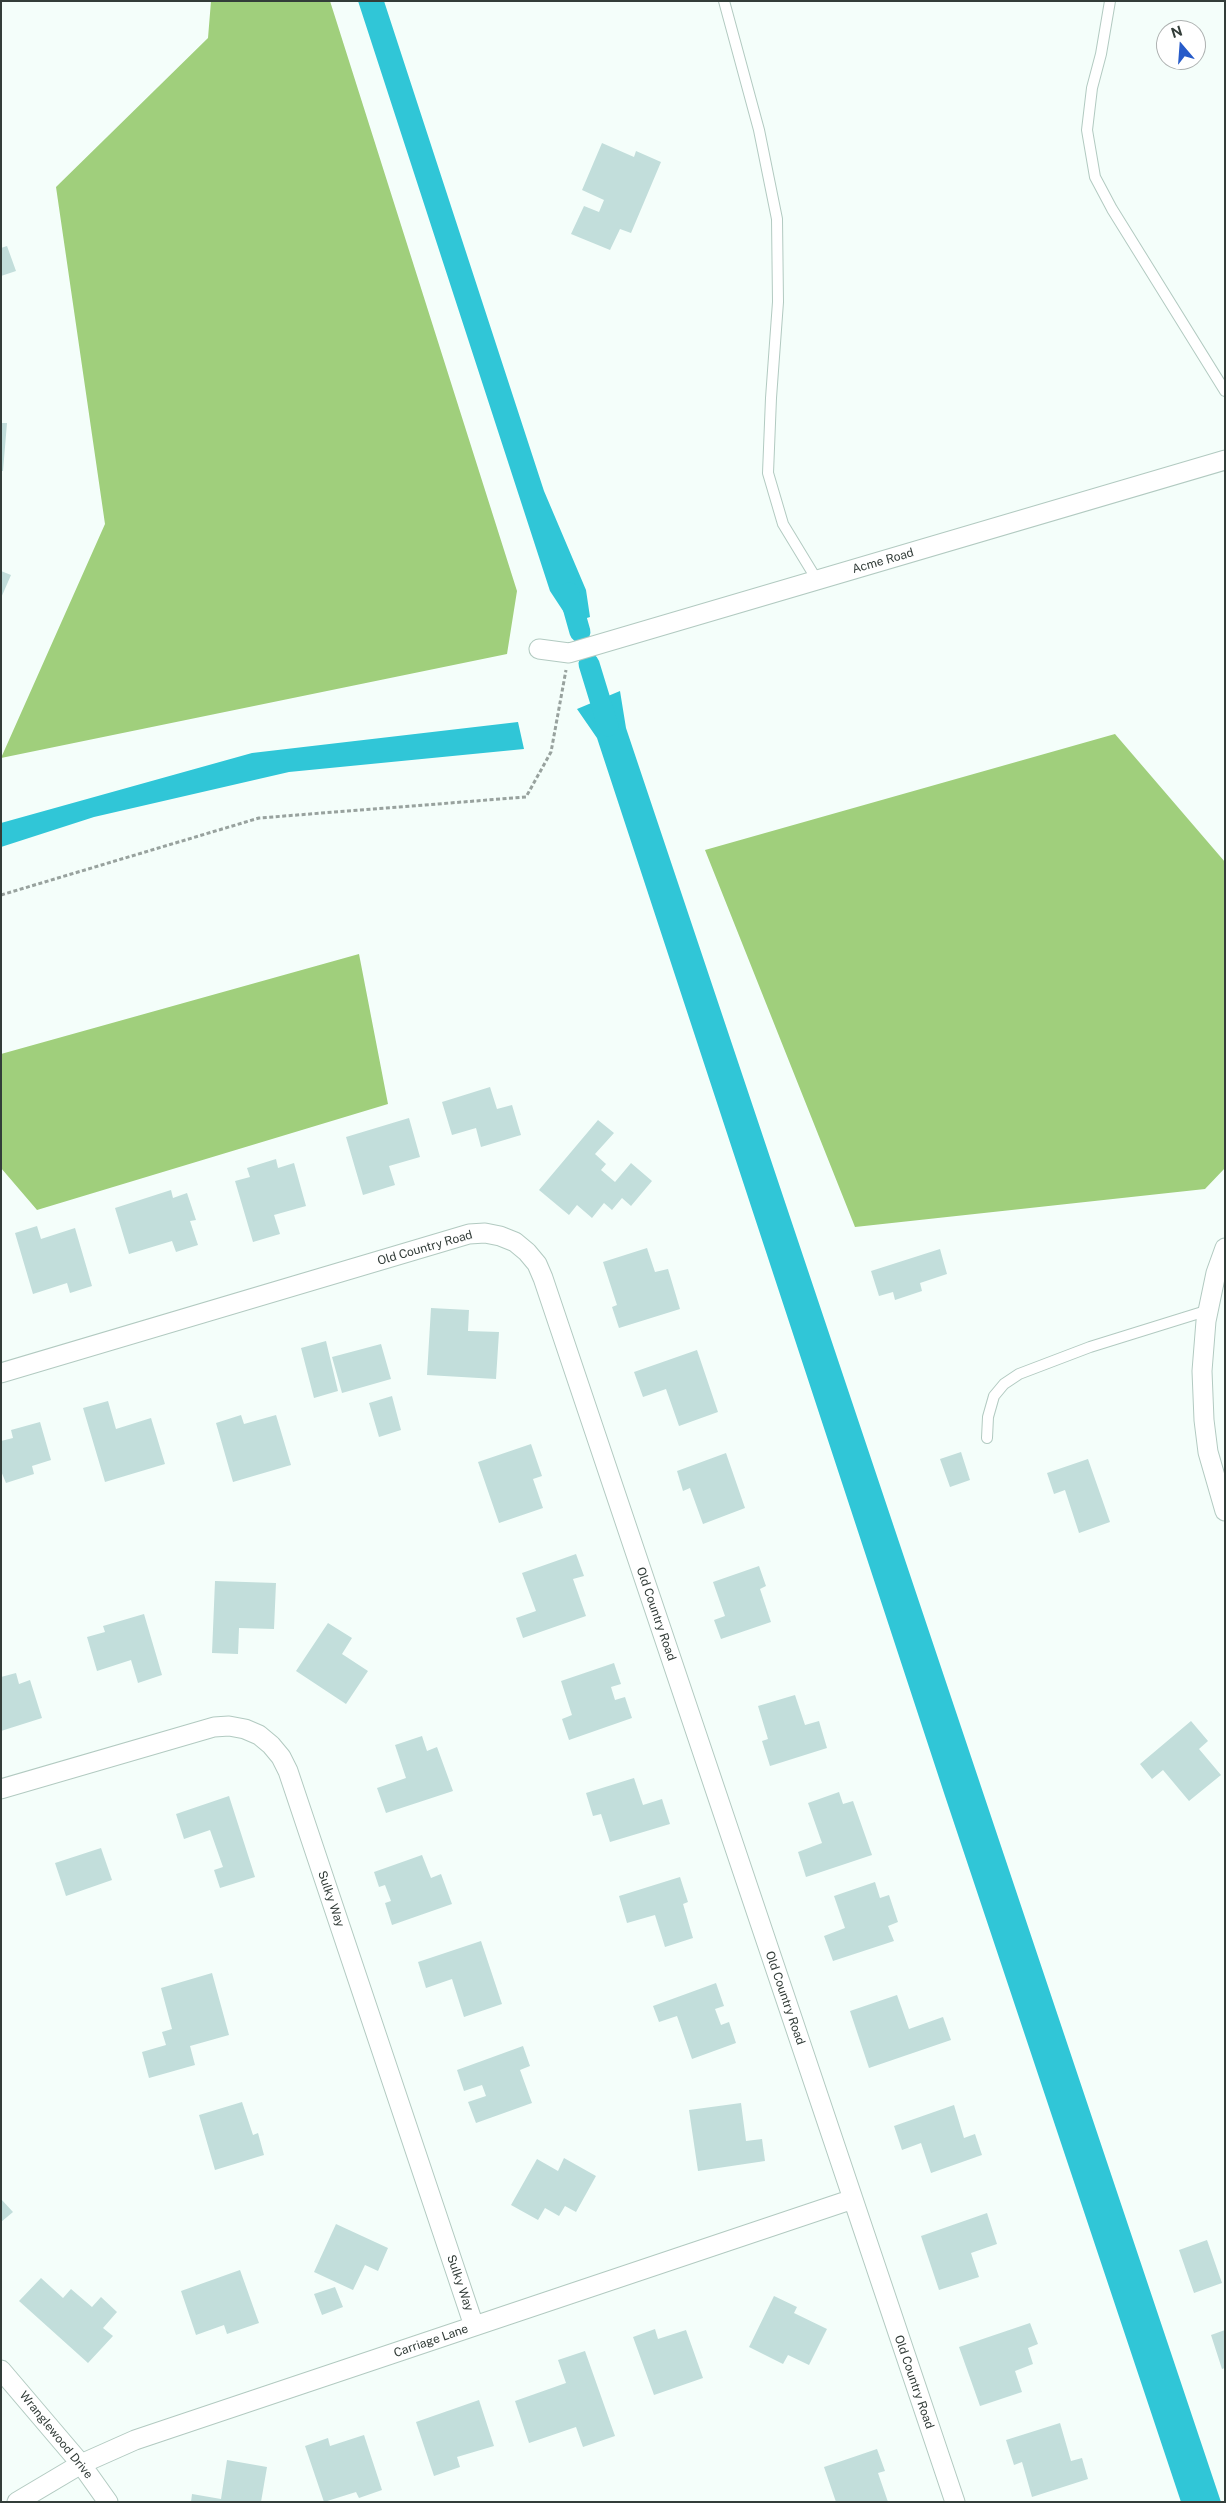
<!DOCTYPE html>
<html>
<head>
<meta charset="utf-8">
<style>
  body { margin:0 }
  #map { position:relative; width:1226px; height:2503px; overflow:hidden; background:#f4fefa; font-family:"Public Sans",sans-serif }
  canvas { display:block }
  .frame { position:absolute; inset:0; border:2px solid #333d39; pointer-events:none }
  .north { position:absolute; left:1156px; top:20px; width:50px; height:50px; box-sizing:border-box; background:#fff; border:1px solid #adb1b0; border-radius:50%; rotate:342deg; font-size:14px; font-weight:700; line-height:20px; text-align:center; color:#333d39 }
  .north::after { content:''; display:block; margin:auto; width:18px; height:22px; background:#275bc9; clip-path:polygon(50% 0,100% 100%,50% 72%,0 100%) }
</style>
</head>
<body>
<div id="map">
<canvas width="1226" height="2503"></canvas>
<div class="frame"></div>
<div class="north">N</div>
</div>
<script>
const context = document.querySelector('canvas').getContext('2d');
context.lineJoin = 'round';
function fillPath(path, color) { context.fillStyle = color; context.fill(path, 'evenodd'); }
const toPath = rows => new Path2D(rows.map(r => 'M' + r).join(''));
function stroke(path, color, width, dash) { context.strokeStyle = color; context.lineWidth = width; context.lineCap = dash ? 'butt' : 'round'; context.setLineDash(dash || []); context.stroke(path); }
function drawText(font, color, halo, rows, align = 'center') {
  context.font = font + ' "Public Sans",sans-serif'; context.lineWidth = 4; context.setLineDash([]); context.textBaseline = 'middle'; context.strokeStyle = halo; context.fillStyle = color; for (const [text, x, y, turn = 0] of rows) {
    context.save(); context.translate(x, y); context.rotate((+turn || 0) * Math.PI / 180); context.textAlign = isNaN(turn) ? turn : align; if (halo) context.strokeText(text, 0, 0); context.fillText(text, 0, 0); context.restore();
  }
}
const forest = toPath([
  [211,1,330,1,517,591,507,654,1,758,105,524,56,187,208,38],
  [1115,734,1225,862,1225,1168,1205,1189,855,1227,705,850],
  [359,954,388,1104,37,1210,1,1168,1,1054]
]);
const water = toPath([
  [358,1,384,1,544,491,586,590,590,617,571,623,550,591],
  [620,691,626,728,1221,2502,1181,2502,945,1796,597,738,577,709],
  [518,722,524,749,289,772,94,817,1,847,1,823,252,753]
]);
const canal = toPath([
  [569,593,580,632],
  [589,664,608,726]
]);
const building = toPath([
  [602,143,634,157,636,151,661,162,631,233,620,229,610,250,571,234,584,206,599,212,604,200,582,190],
  [7,246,16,271,1,276,1,248],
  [1,423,7,423,3,471,1,471],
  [1,571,11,575,1,598],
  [490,1087,497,1109,512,1105,521,1135,481,1147,476,1128,452,1135,442,1102],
  [409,1118,420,1157,389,1166,395,1185,363,1195,346,1137],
  [598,1120,614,1133,595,1154,606,1164,601,1170,615,1182,631,1163,652,1181,631,1206,622,1198,612,1210,604,1203,592,1218,577,1205,569,1215,539,1190],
  [276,1159,278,1168,294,1163,306,1206,274,1215,280,1234,253,1242,235,1181,250,1177,247,1168],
  [171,1190,173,1198,187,1193,196,1220,190,1221,198,1245,176,1252,172,1241,129,1254,115,1208],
  [37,1226,41,1239,75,1228,92,1286,70,1293,67,1283,33,1294,15,1233],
  [647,1248,655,1272,668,1269,680,1309,619,1328,612,1307,617,1305,603,1262],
  [940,1249,947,1274,920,1283,922,1291,895,1300,893,1292,879,1296,871,1271],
  [431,1308,469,1310,468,1331,499,1332,496,1379,427,1375],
  [326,1341,338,1391,314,1398,301,1348],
  [381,1344,391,1379,342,1393,332,1357],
  [697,1350,718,1412,679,1426,666,1389,643,1397,634,1372],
  [392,1396,401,1430,379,1437,369,1403],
  [108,1401,116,1429,151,1418,165,1464,105,1482,83,1408],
  [241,1415,244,1424,276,1415,291,1465,233,1482,216,1423],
  [40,1422,51,1460,32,1466,34,1474,6,1483,1,1471,1,1441,13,1438,11,1430],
  [531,1444,542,1476,533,1479,543,1508,499,1523,478,1462],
  [961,1452,970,1480,950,1487,940,1459],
  [726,1453,745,1508,703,1524,690,1488,683,1491,677,1471],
  [1088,1459,1110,1522,1079,1533,1065,1490,1054,1494,1047,1473],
  [576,1554,584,1576,573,1579,586,1616,523,1638,516,1618,536,1611,522,1573],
  [759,1566,766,1586,760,1589,771,1622,721,1639,714,1620,725,1616,713,1582],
  [215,1581,276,1583,274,1629,239,1628,238,1654,212,1653],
  [144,1614,162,1675,138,1683,131,1660,97,1671,87,1637,105,1632,103,1626],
  [328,1623,352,1638,342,1654,368,1671,346,1704,296,1671],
  [614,1663,621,1684,611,1687,615,1700,625,1697,632,1718,569,1740,562,1719,572,1715,561,1681],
  [16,1673,19,1684,30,1680,42,1718,1,1731,1,1677],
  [795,1695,805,1725,819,1721,827,1748,770,1766,762,1741,768,1739,758,1706],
  [1191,1721,1208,1741,1199,1749,1221,1775,1189,1801,1163,1770,1152,1779,1140,1764],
  [422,1736,427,1751,437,1747,453,1791,386,1813,377,1788,406,1778,395,1745],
  [634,1778,643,1805,662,1799,670,1824,610,1842,601,1814,593,1816,586,1793],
  [839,1792,843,1804,853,1801,872,1855,806,1877,798,1852,822,1843,808,1803],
  [229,1796,255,1877,220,1888,214,1870,223,1867,210,1830,184,1839,176,1814],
  [101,1848,112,1880,66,1896,55,1863],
  [422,1855,431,1878,441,1874,452,1904,392,1925,385,1903,391,1901,385,1885,379,1887,374,1872],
  [680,1877,688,1902,683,1904,693,1938,665,1947,655,1915,627,1923,619,1896],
  [875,1882,880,1898,889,1895,898,1922,888,1926,894,1941,833,1961,824,1936,845,1928,834,1896],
  [481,1941,502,2004,464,2017,452,1979,426,1988,418,1962],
  [212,1973,229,2035,190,2046,195,2065,149,2078,142,2052,166,2045,162,2032,172,2029,161,1988],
  [716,1983,724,2006,715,2009,721,2025,729,2022,736,2043,692,2059,677,2016,659,2022,653,2006],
  [897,1995,909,2029,943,2017,951,2040,869,2068,850,2011],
  [523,2046,530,2066,520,2070,532,2103,476,2123,468,2102,486,2096,482,2085,464,2091,457,2070],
  [242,2102,253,2135,258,2133,264,2155,215,2170,199,2115],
  [741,2103,746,2141,762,2139,765,2161,698,2171,689,2110],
  [954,2105,964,2138,975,2134,982,2155,931,2173,921,2143,902,2150,894,2126],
  [564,2158,596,2176,576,2212,565,2206,559,2216,545,2208,538,2220,511,2205,537,2159,558,2171],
  [1,2199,13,2212,1,2222],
  [987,2213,997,2244,971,2253,979,2277,939,2290,921,2236],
  [336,2224,388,2248,378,2271,365,2265,353,2290,314,2272],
  [1207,2240,1222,2283,1194,2293,1179,2250],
  [240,2270,259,2323,227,2334,224,2325,196,2335,181,2291],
  [41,2278,63,2298,71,2289,92,2307,101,2297,117,2312,103,2328,113,2336,88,2363,19,2301],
  [335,2287,343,2307,322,2315,314,2294],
  [774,2296,797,2307,794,2313,827,2329,809,2365,788,2355,783,2364,749,2347],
  [1030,2323,1038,2344,1028,2348,1033,2364,1015,2371,1022,2392,980,2406,959,2347],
  [655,2329,658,2339,686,2330,703,2378,654,2395,633,2337],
  [1225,2330,1225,2368,1222,2369,1211,2335],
  [585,2351,615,2436,583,2447,576,2427,529,2443,515,2401,566,2383,558,2360],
  [479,2400,494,2446,457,2457,460,2467,434,2476,416,2422],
  [1060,2423,1071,2461,1082,2458,1088,2479,1032,2497,1022,2462,1014,2465,1006,2440],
  [364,2435,382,2490,359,2498,356,2492,324,2502,305,2446,328,2438,330,2446],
  [877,2449,885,2471,878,2473,888,2502,836,2502,824,2467],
  [227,2460,267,2467,261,2502,191,2502,192,2494,221,2499]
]);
const path = toPath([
  [1,895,259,818,526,797,551,752,566,670]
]);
const service = toPath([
  [724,1,759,130,777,219,778,302,771,398,768,473,783,524,817,580],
  [1110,1,1101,54,1092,88,1087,130,1095,177,1112,209,1225,391],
  [987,1438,988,1417,994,1396,1004,1384,1019,1374,1090,1347,1209,1310]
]);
const minor = toPath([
  [539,649,569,653,1225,460],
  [1225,1248,1216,1273,1206,1321,1202,1371,1204,1420,1208,1452,1225,1511],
  [1,1373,469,1234,485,1233,500,1236,515,1242,527,1252,537,1264,543,1278,955,2502],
  [1,1789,214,1727,229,1726,245,1729,259,1735,271,1745,281,1757,288,1771,474,2326],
  [1,2370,81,2464,108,2502],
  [17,2502,81,2464,135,2440,853,2199]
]);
const streetNames = [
  ["Acme Road",883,561,-16],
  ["Old Country Road",425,1248,-16],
  ["Old Country Road",656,1614,71],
  ["Sulky Way",331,1899,71],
  ["Old Country Road",785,1998,71],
  ["Sulky Way",460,2283,71],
  ["Carriage Lane",431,2341,-19],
  ["Old Country Road",914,2382,71],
  ["Wranglewood Drive",56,2435,51]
];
fillPath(forest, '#a0cf7c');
fillPath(water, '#30c6d7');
stroke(canal, '#30c6d7', 21);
fillPath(building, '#c2dedb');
stroke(service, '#b2cac1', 12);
stroke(minor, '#b2cac1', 21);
stroke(path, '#98a29e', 3, [4, 2.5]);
stroke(service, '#fff', 10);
stroke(minor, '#fff', 19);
drawText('12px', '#333d39', '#fff', streetNames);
</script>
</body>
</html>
